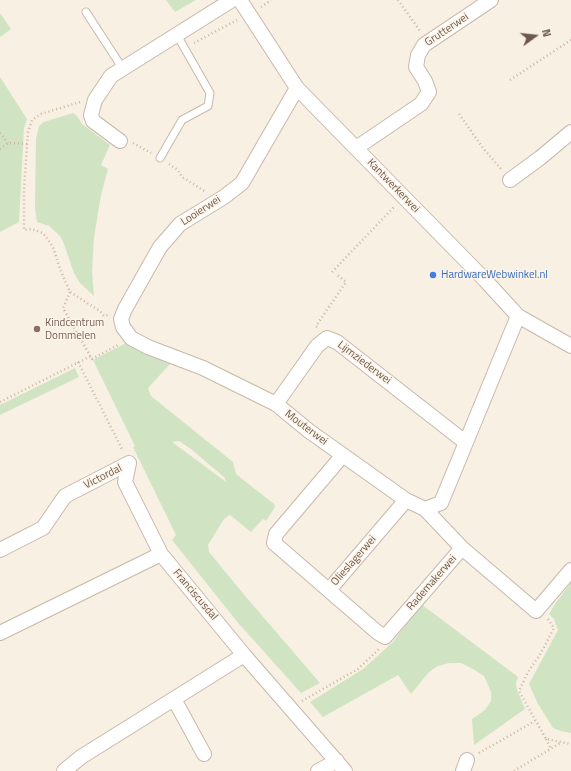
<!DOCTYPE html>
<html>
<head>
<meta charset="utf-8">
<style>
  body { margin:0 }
  #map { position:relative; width:571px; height:771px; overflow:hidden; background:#f8f0e2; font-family:"Titillium Web",sans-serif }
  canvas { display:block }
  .north { position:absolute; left:515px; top:16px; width:40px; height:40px; -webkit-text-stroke:3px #fcf4e8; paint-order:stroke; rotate:75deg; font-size:11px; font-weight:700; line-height:16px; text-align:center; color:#6d584c }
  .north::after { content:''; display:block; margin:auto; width:14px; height:18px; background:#6d584c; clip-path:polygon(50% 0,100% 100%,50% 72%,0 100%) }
</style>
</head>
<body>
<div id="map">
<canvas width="571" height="771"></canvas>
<div class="north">N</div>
</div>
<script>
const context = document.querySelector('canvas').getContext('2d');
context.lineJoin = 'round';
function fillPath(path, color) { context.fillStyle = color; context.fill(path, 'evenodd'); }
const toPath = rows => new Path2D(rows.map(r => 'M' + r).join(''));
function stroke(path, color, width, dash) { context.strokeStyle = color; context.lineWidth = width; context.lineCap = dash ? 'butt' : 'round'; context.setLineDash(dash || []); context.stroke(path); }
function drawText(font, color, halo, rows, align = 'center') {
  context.font = font + ' "Titillium Web",sans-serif'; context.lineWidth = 3; context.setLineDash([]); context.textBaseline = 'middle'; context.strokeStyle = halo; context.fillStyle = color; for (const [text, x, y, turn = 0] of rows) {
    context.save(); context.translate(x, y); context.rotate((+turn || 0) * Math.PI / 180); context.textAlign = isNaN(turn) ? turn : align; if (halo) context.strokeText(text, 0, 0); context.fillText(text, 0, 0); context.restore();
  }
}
const green = toPath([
  [166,0,196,0,175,12],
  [0,13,11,29,0,37],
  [0,77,27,119,24,128,19,222,0,232],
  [73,113,77,116,82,124,110,145,101,165,108,169,101,195,94,237,92,272,94,296,80,283,74,273,64,244,60,236,49,226,37,222,35,208,36,139,39,126,44,122],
  [128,342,136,347,171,363,148,388,151,396,233,462,236,474,274,504,275,507,266,521,263,519,251,532,230,515,224,519,208,545,209,552,246,597,320,683,301,693,239,624,172,540,176,535,133,447,135,446,93,360],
  [179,441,191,449,224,477,226,482,172,442],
  [75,368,79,377,0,415,0,405],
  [571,582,571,733,561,731,553,728,538,704,529,684,558,630,554,619,549,614,555,604],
  [421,604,518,677,516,683,517,690,525,709,474,745,472,719,485,710,491,701,491,692,484,676,473,669,461,663,449,663,438,666,429,672,411,694,398,675,323,717,310,702,363,669,393,642]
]);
const path = toPath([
  [398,0,420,31],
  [261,7,271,0],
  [194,43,237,20],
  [510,80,571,40],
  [80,102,41,114,32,120,28,132,24,189,24,230,32,229,43,233,53,247,60,269,70,292,100,311,104,316,108,315],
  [459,114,483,148,501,169],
  [0,133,8,143],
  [133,143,151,153],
  [0,149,8,143,27,144],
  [169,164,178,170,182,177,206,192],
  [332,272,394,207],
  [70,292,63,308,92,359,118,345],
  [317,327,316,326,346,282,336,274],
  [78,362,123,451],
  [0,402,91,356],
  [548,619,554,628,541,653,528,672,519,691,546,739,571,744],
  [302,701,358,669,379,649],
  [546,739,551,749],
  [479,753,535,721],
  [514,771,562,742]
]);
const lane = toPath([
  [86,12,123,69],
  [160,158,182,120,208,106,210,93,177,35]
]);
const street = toPath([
  [240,0,297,88,485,280,518,316,571,346],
  [297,88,242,183,224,197,180,224,160,247,125,309,121,319,123,327,131,338,148,347,203,368,276,404,309,431,406,500,425,509,462,548],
  [120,141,93,121,91,115,95,100,111,76,232,0],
  [356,148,421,104,429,92,425,81,416,67,418,55,424,45,491,0],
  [510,180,540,158,571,132],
  [276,404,317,346,327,338,337,342,465,442],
  [343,455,276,534,274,543,377,632,385,637,462,548,536,611,571,570],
  [425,509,441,503,518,316],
  [0,550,43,528,65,496,129,463,125,482,161,554],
  [329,590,406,500],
  [0,633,161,554,244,655,345,771],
  [174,699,204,754],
  [64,771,81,757,244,655],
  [318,771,337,761],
  [463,771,467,760]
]);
const markers = [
  [433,275,4,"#3f7fe0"],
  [37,329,4,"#8d6e63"]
];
const streetNames = [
  ["Grutterwei",447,30,-34],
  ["Kantwerkerwei",393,186,46],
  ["Looierwei",201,211,-33],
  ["Lijmziederwei",364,363,37],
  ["Mouterwei",306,428,37],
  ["Victordal",103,477,-27],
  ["Olieslagerwei",354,561,-49],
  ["Rademakerwei",432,583,-49],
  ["Franciscusdal",195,595,50]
];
const shopNames = [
  ["HardwareWebwinkel.nl",441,275]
];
const educationNames = [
  ["Kindcentrum",45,323],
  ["Dommelen",45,336]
];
fillPath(green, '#d0e4c3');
stroke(lane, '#c7b8ab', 9);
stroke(street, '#c7b8ab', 16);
stroke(path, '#ceb4a1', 2.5, [1, 3]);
stroke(lane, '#fff', 7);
stroke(street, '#fff', 14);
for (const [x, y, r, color] of markers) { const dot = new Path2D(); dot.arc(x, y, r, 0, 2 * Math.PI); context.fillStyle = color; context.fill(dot); stroke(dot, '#fcf4e8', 1.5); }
drawText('11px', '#6d584c', '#fcf4e8', streetNames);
drawText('11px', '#366cbe', '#fcf4e8', shopNames, 'left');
drawText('11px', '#785e54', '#fcf4e8', educationNames, 'left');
</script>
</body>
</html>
